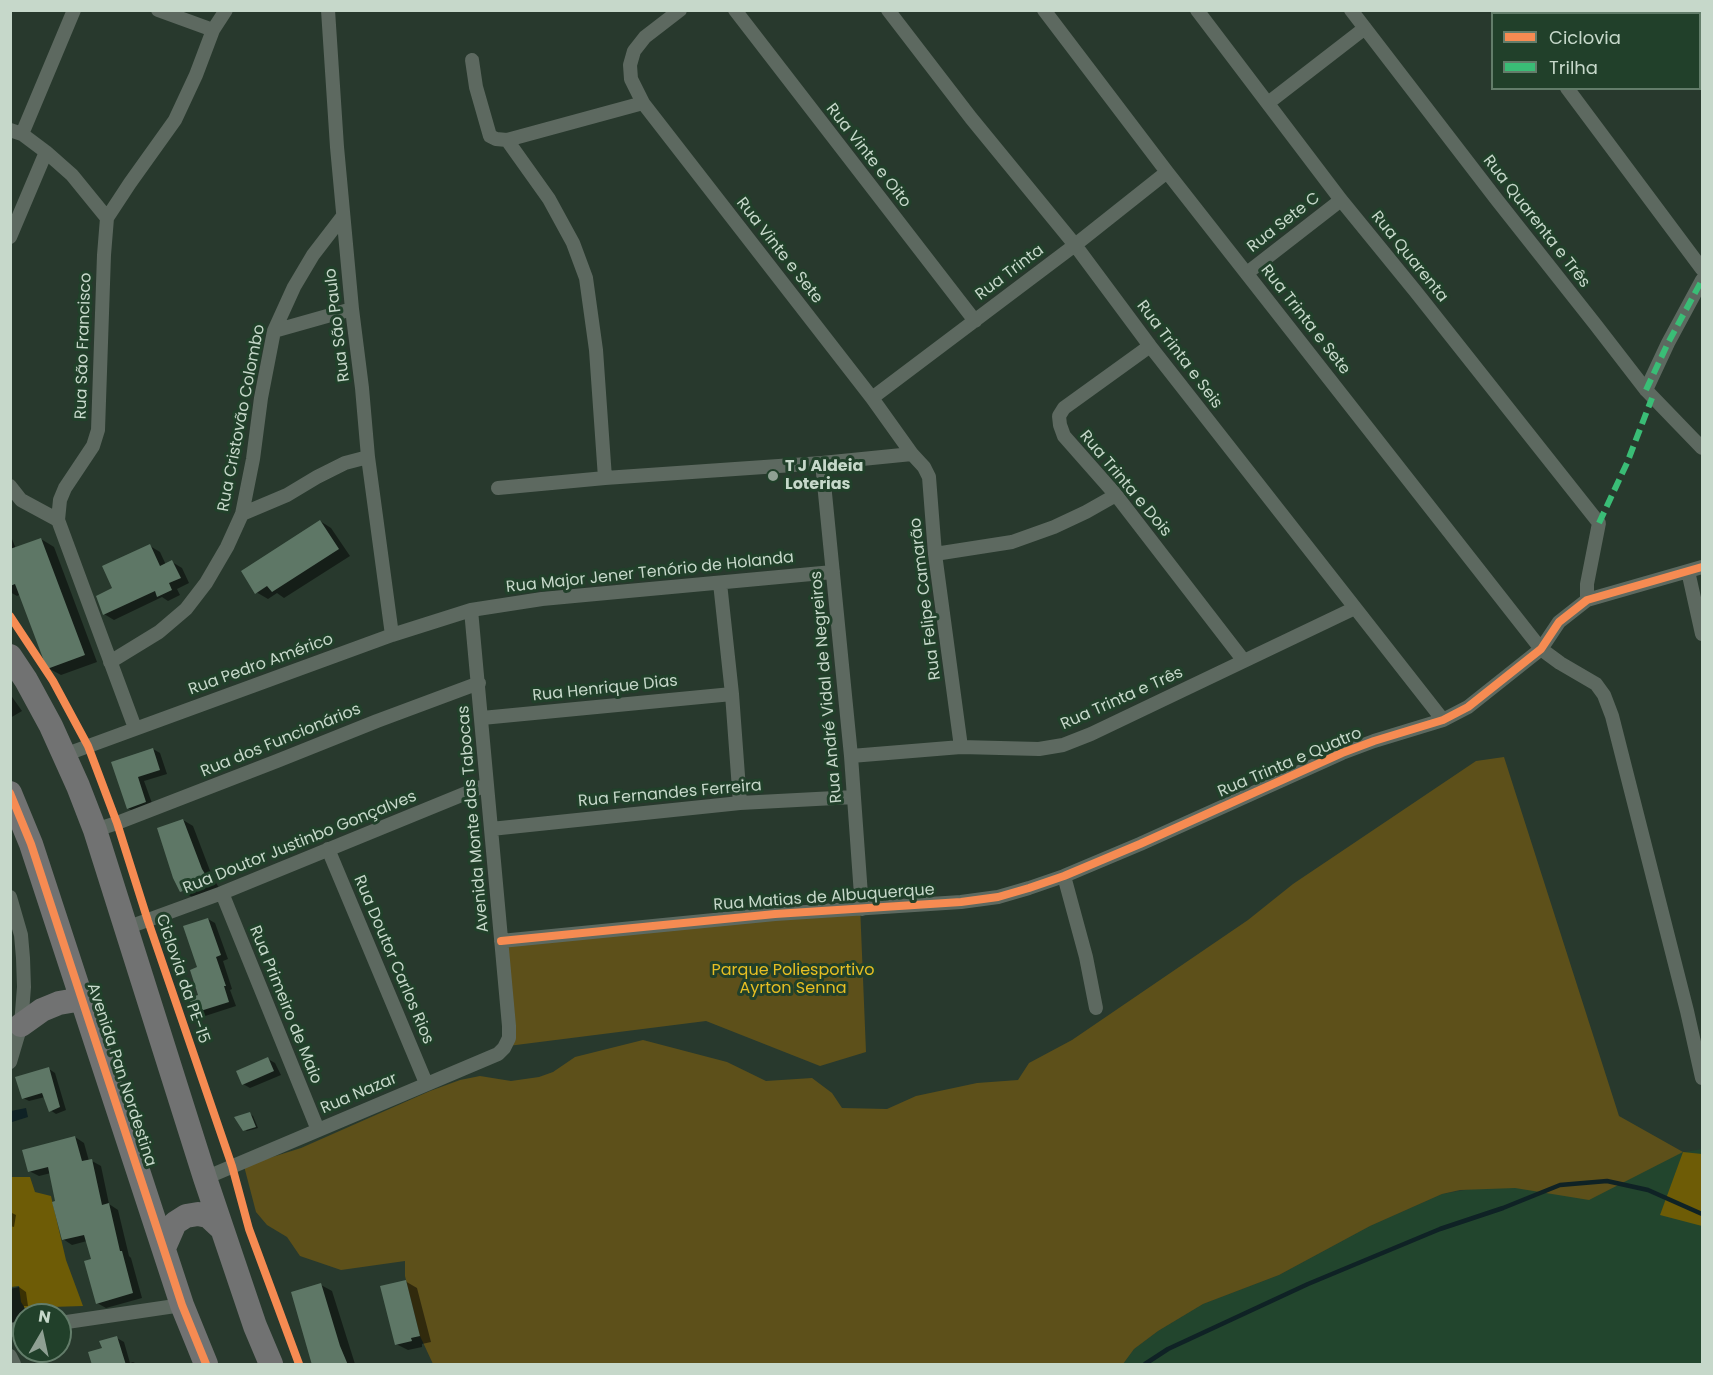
<!DOCTYPE html>
<html>
<head>
<meta charset="utf-8">
<style>
  body { margin:0 }
  #map { position:relative; width:1713px; height:1375px; overflow:hidden; background:#28392d; font-family:Poppins,sans-serif }
  canvas { display:block }
  .frame { position:absolute; inset:0; border:12px solid #c6d8ca; pointer-events:none }
  .legend { position:absolute; left:1491px; top:12px; width:210px; height:78px; box-sizing:border-box; background:#21402a; border:2px solid #637d6a; margin:0; padding:8px 10px; list-style:none; font-size:18px; color:#c6d8ca }
  .legend li { display:flex; align-items:center; gap:12px; height:30px }
  .legend b { width:30px; border:2px solid #637d6a }
  .north { position:absolute; left:12px; top:1303px; width:60px; height:60px; box-sizing:border-box; background:#21402a; border:2px solid #637d6a; border-radius:50%; rotate:9deg; font-size:16px; font-weight:700; line-height:24px; text-align:center; color:#c6d8ca }
  .north::after { content:''; display:block; margin:auto; width:21px; height:27px; background:#8fa093; clip-path:polygon(50% 0,100% 100%,50% 72%,0 100%) }
</style>
</head>
<body>
<div id="map">
<canvas width="1713" height="1375"></canvas>
<div class="frame"></div>
<ul class="legend">
<li><b style="height:8px;background:#f68b52"></b>Ciclovia</li>
<li><b style="height:8px;background:#3abd76"></b>Trilha</li>
</ul>
<div class="north">N</div>
</div>
<script>
const context = document.querySelector('canvas').getContext('2d');
context.lineJoin = 'round';
function fillPath(path, color) { context.fillStyle = color; context.fill(path, 'evenodd'); }
const toPath = rows => new Path2D(rows.map(r => 'M' + r).join(''));
function stroke(path, color, width, dash) { context.strokeStyle = color; context.lineWidth = width; context.lineCap = dash ? 'butt' : 'round'; context.setLineDash(dash || []); context.stroke(path); }
function drawText(font, color, halo, rows, align = 'center') {
  context.font = font + ' Poppins,sans-serif'; context.lineWidth = 6; context.setLineDash([]); context.textBaseline = 'middle'; context.strokeStyle = halo; context.fillStyle = color; for (const [text, x, y, turn = 0] of rows) {
    context.save(); context.translate(x, y); context.rotate((+turn || 0) * Math.PI / 180); context.textAlign = isNaN(turn) ? turn : align; if (halo) context.strokeText(text, 0, 0); context.fillText(text, 0, 0); context.restore();
  }
}
const built = toPath([
  [1702,1149,1702,1364,1123,1364,1134,1349,1158,1331,1203,1304,1279,1275,1370,1226,1442,1194]
]);
const green = toPath([
  [1504,757,1619,1116,1683,1152,1589,1200,1515,1188,1460,1190,1442,1194,1370,1226,1279,1275,1203,1304,1158,1331,1134,1349,1123,1364,433,1364,420,1336,405,1276,405,1261,341,1270,300,1256,287,1237,267,1225,256,1212,244,1166,301,1148,430,1091,460,1080,480,1076,511,1081,539,1077,553,1072,575,1057,643,1040,727,1062,766,1081,812,1078,832,1093,842,1108,887,1109,916,1096,977,1083,1018,1080,1029,1063,1072,1040,1248,920,1293,884,1476,761],
  [860,905,866,1052,820,1066,706,1021,508,1046,497,936]
]);
const forest = toPath([
  [1683,1152,1702,1154,1702,1226,1660,1215],
  [11,1177,30,1177,35,1192,51,1196,66,1260,83,1306,51,1307,28,1313,21,1302,19,1286,11,1287]
]);
const water = toPath([
  [26,1108,28,1117,12,1122,11,1111]
]);
const shadow = toPath([
  [320,521,331,528,350,556,284,598,277,593,268,599,256,592],
  [10,534,16,549,41,539,54,547,97,662,61,675,48,668,21,594,17,596,10,592],
  [150,546,160,552,166,565,172,562,182,568,189,583,177,589,180,595,168,601,162,597,114,620,104,614,114,589],
  [10,694,22,711,10,718],
  [153,749,160,753,167,774,144,781,153,806,135,813,128,808,113,763],
  [183,820,193,826,212,876,219,888,192,897,182,891],
  [208,919,215,923,228,959,223,961,232,989,230,990,236,1006,202,1017,195,1012,200,996,199,968],
  [268,1059,275,1063,281,1075,250,1088,243,1084],
  [49,1069,55,1073,66,1110,56,1114,50,1110,45,1097,29,1101,23,1098],
  [250,1114,253,1116,258,1128,247,1131,244,1129],
  [75,1137,84,1143,89,1161,92,1161,101,1166,109,1204,118,1210,129,1256,131,1258,142,1298,106,1308,97,1303,92,1260,87,1241,72,1245,63,1239,51,1173,39,1176,29,1171],
  [10,1212,16,1215,14,1227,10,1226],
  [405,1281,417,1288,431,1342,422,1344,422,1347,408,1350,396,1344],
  [321,1285,332,1291,355,1364,315,1364],
  [19,1287,26,1292,28,1306,24,1306,24,1322,10,1324,10,1289],
  [117,1338,124,1342,130,1363,133,1362,137,1364,94,1364]
]);
const stream = toPath([
  [1145,1364,1168,1349,1308,1284,1440,1229,1503,1208,1560,1185,1607,1181,1648,1190,1702,1214]
]);
const building = toPath([
  [320,520,339,549,272,592,267,586,255,594,241,571],
  [41,538,85,655,47,669,15,584,10,586,10,549],
  [150,544,160,566,172,560,181,578,169,583,172,590,157,597,155,591,103,615,96,596,112,588,102,566],
  [153,748,160,770,138,777,146,802,127,809,111,762],
  [183,819,202,869,210,882,180,892,173,878,157,828],
  [208,918,221,955,216,957,226,986,224,986,229,1002,194,1013,189,998,198,995,190,970,197,967,183,926],
  [268,1057,274,1071,242,1085,236,1071],
  [49,1067,60,1107,49,1112,42,1093,22,1099,15,1077],
  [250,1112,256,1127,243,1131,234,1117],
  [75,1136,82,1161,92,1159,102,1205,109,1203,120,1251,122,1251,133,1293,96,1304,84,1261,91,1259,84,1235,62,1240,52,1202,55,1201,48,1167,28,1172,22,1150],
  [406,1280,420,1336,411,1338,412,1341,395,1345,380,1286],
  [321,1283,340,1346,348,1365,312,1365,291,1292],
  [117,1336,126,1365,92,1365,88,1352,102,1348,99,1341]
]);
const street = toPath([
  [158,10,213,30],
  [328,10,337,147,352,309,362,388,368,457,392,635],
  [680,10,645,37,634,51,630,65,631,79,643,103,872,398,912,454,924,467,929,477,935,554,961,747],
  [735,10,975,321],
  [888,10,971,118,1075,245,1150,346,1443,720],
  [1044,10,1167,172,1541,649,1560,663,1596,684,1604,695,1612,716,1687,1011,1702,1078],
  [1197,10,1341,200,1416,292,1599,523,1587,584,1587,600],
  [1351,10,1497,200,1595,324,1646,390,1702,448],
  [1509,10,1511,14],
  [1660,10,1662,14],
  [472,60,476,87,490,136,496,139,507,140,549,199,573,243,586,278,596,350,605,478],
  [1700,61,1702,65],
  [1567,88,1702,269],
  [1268,103,1365,28],
  [10,130,22,134,46,152,72,175,107,218,104,255,98,430,93,446,65,488,60,500,58,520,135,728],
  [22,134,74,10],
  [507,140,643,103],
  [107,218,130,183,175,120,196,75,213,30,226,10],
  [10,237,46,152],
  [1247,273,1341,200],
  [274,331,352,309],
  [1150,346,1064,408,1059,416,1060,425,1064,436,1116,495,1244,661],
  [1646,390,1668,343,1702,280],
  [872,398,1075,245,1167,172],
  [822,463,851,756,862,909],
  [10,486,21,500,58,520],
  [498,488,605,478,822,463,912,454],
  [242,514,287,495,317,477,345,463,368,457],
  [935,554,1012,542,1054,527,1086,512,1116,495],
  [1688,571,1702,634],
  [720,583,732,694,740,803],
  [110,662,159,632,186,609,206,583,227,547,242,514,253,459,261,398,274,331,294,287,313,255,343,216],
  [482,718,732,694],
  [64,755,392,635,471,610,542,599,833,572],
  [851,756,961,747,1039,749,1063,745,1091,734,1355,608],
  [491,829,740,803,854,797],
  [95,830,117,823,277,761,377,721,479,683],
  [328,849,426,1083],
  [1064,876,1086,957,1096,1008],
  [222,893,318,1130],
  [10,897,21,935,23,958,24,987,21,1025,10,1062],
  [126,928,222,893,486,785],
  [501,941,775,914,961,902,998,897,1029,888,1064,876,1140,844,1342,753,1374,741,1443,720,1468,707,1541,649,1559,622,1587,600,1702,567],
  [205,1178,498,1054,504,1048,509,1038,509,1026,471,610],
  [60,1323,182,1305],
  [10,1330,24,1328],
  [10,1356,14,1364]
]);
const highway = toPath([
  [10,656,26,680,51,726,78,786,95,830,205,1178,255,1326,271,1364],
  [10,793,31,844,182,1305,206,1364],
  [21,1025,42,1010,59,1003,82,999],
  [164,1248,175,1223,186,1216,198,1214,208,1216,222,1229]
]);
const quiet = toPath([
  [1646,390,1668,343,1702,280],
  [1599,523,1627,463,1652,398],
  [10,901,12,901]
]);
const cycleway = toPath([
  [10,616,53,681,88,746,117,823,148,921,232,1166,249,1229,299,1364],
  [10,793,31,844,182,1305,206,1364],
  [501,941,775,914,961,902,998,897,1029,888,1064,876,1140,844,1342,753,1374,741,1443,720,1468,707,1541,649,1559,622,1587,600,1702,567]
]);
const markers = [
  [773,476,6,"#8fa093"]
];
const streetNames = [
  ["Rua Vinte e Oito",868,156,52],
  ["Rua Quarenta e Três",1536,222,52],
  ["Rua Sete C",1284,223,-38],
  ["Rua Vinte e Sete",779,251,52],
  ["Rua Quarenta",1409,257,51],
  ["Rua Trinta",1010,273,-37],
  ["Rua Trinta e Sete",1305,320,52],
  ["Rua São Paulo",338,325,-97],
  ["Rua São Francisco",84,346,-88],
  ["Rua Trinta e Seis",1179,355,53],
  ["Rua Cristovão Colombo",242,418,-79],
  ["Rua Trinta e Dois",1125,484,50],
  ["Rua Major Jener Tenório de Holanda",650,573,-6],
  ["Rua Felipe Camarão",926,599,-97],
  ["Rua Pedro Américo",261,665,-20],
  ["Rua André Vidal de Negreiros",827,687,-95],
  ["Rua Henrique Dias",605,689,-6],
  ["Rua Trinta e Três",1122,699,-24],
  ["Rua dos Funcionários",281,741,-22],
  ["Rua Trinta e Quatro",1290,763,-23],
  ["Rua Fernandes Ferreira",670,794,-5],
  ["Avenida Monte das Tabocas",474,819,-95],
  ["Rua Doutor Justinbo Gonçalves",300,843,-22],
  ["Rua Matias de Albuquerque",824,898,-4],
  ["Rua Doutor Carlos Rios",393,960,67],
  ["Ciclovia da PE-15",182,979,71],
  ["Rua Primeiro de Maio",285,1005,68],
  ["Avenida Pan Nordestina",121,1075,72],
  ["Rua Nazar",359,1094,-23]
];
const poiNames = [
  ["T J Aldeia",785,467],
  ["Loterias",785,485]
];
const parkNames = [
  ["Parque Poliesportivo",793,971],
  ["Ayrton Senna",793,989]
];
fillPath(built, '#22452d');
fillPath(green, '#5d501a');
fillPath(forest, '#6e5c06');
fillPath(water, '#0f2225');
fillPath(shadow, '#0007');
stroke(stream, '#0f2225', 4.5);
fillPath(building, '#5e7766');
stroke(street, '#5d6960', 14);
stroke(highway, '#717272', 24);
stroke(quiet, '#3abd76', 6, [12, 6]);
stroke(cycleway, '#f68b52', 8);
for (const [x, y, r, color] of markers) { const dot = new Path2D(); dot.arc(x, y, r, 0, 2 * Math.PI); context.fillStyle = color; context.fill(dot); stroke(dot, '#21402a', 2); }
drawText('16px', '#c6d8ca', '#21402a', streetNames);
drawText('bold 16px', '#c6d8ca', '#21402a', poiNames, 'left');
drawText('16px', '#e6be23', '#21402a', parkNames);
</script>
</body>
</html>
